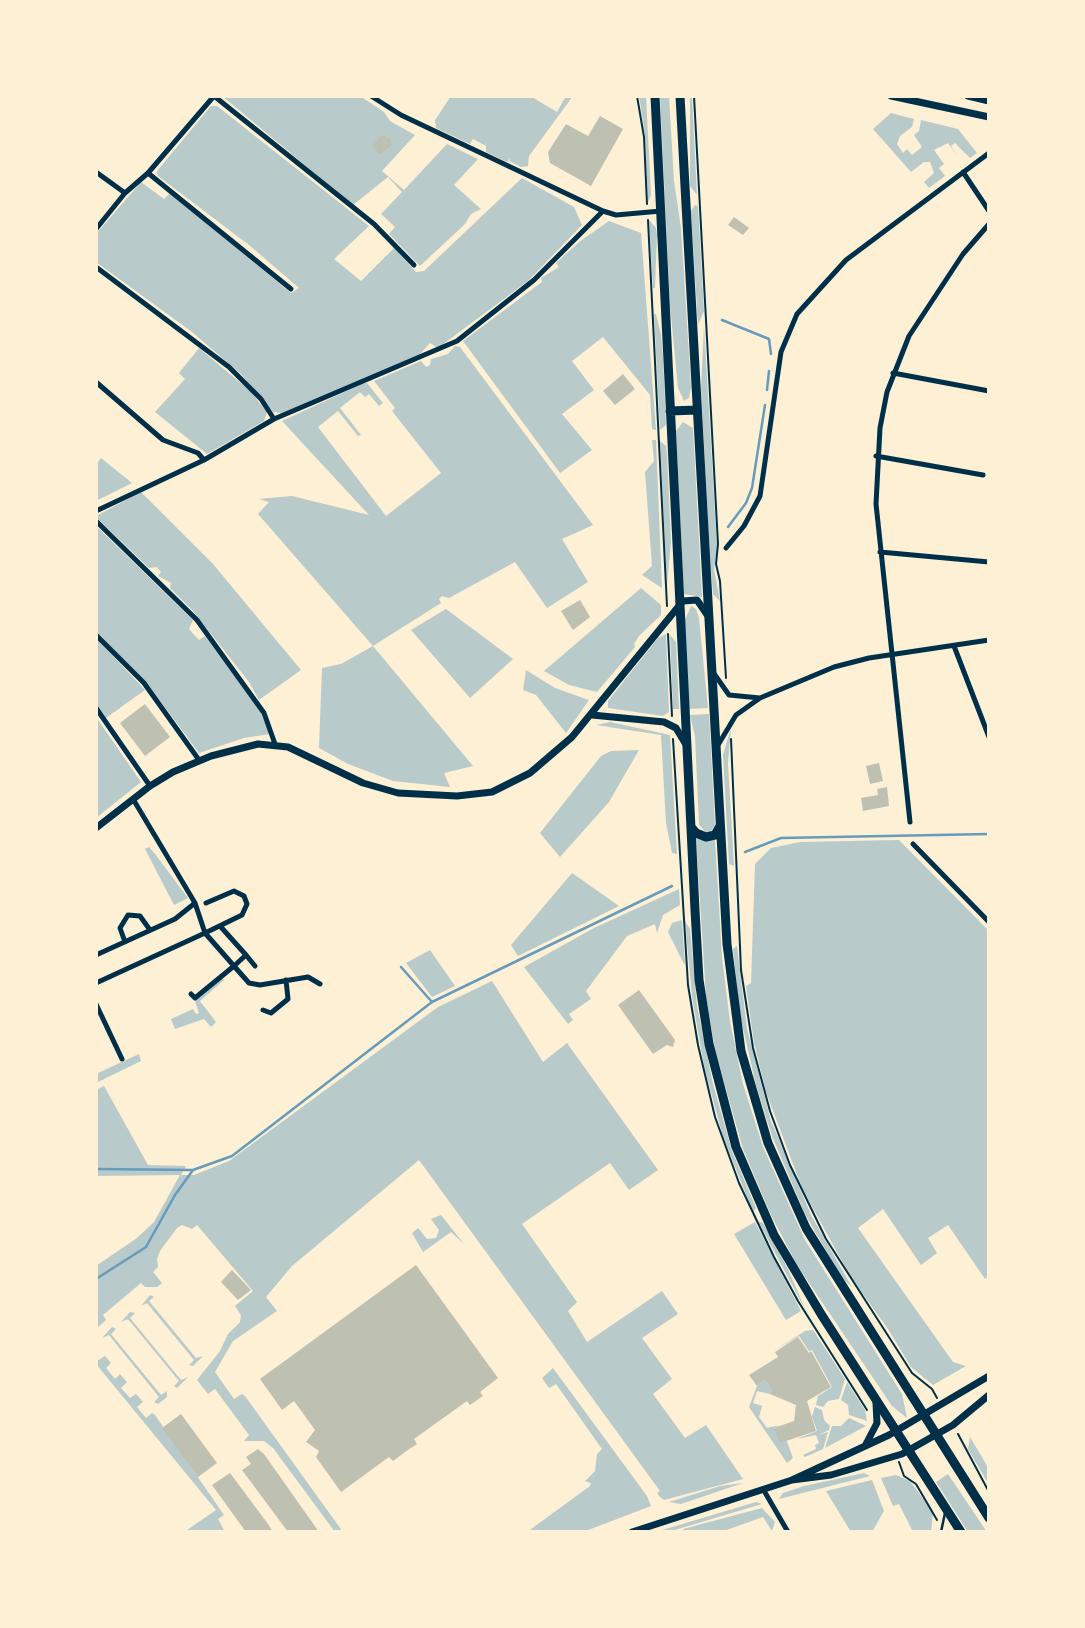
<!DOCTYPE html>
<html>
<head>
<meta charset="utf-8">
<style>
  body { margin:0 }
  #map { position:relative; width:1085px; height:1628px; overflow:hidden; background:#fdf0d5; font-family:"PT Serif",serif }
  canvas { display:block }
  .frame { position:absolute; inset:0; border:98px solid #fdf0d5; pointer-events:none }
</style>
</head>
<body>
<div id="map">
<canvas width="1085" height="1628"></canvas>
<div class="frame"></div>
</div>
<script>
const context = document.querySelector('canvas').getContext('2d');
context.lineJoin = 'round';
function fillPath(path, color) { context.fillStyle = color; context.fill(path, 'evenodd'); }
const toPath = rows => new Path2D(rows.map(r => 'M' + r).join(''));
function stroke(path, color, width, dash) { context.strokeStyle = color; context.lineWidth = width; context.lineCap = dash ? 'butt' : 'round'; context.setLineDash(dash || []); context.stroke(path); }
const green = toPath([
  [222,96,360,96,384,112,390,121,415,135,382,171,404,190,447,144,478,159,454,185,481,209,471,214,465,224,420,266,389,234,395,227,381,214,402,192,388,177,353,205],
  [451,96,530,96,557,112,566,96,573,96,529,156,528,166,521,167,509,161,510,158,507,162,486,152,486,146,473,139,470,144,436,128,435,120],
  [639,96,646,96,651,195,648,202,645,135],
  [660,96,669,96,674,181,681,228,691,387,689,398,684,401,678,388,670,305],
  [690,96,692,96,697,195,690,186],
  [211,106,217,106,369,226,334,259,361,281,394,248,416,272,424,271,522,178,574,207,582,225,528,281,438,348,430,343,419,355,282,413,273,412,241,374,192,332,96,262,96,234,141,182,164,199,170,193,291,293,299,288,249,245,158,176,157,171],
  [891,113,914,119,912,127,900,136,897,144,903,153,907,149,912,155,922,147,914,135,919,131,921,120,958,129,977,153,970,158,955,143,951,146,957,156,948,143,934,150,944,164,939,168,945,176,929,188,924,182,934,173,930,162,924,162,911,172,873,129],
  [695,205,698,206,704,311,698,325,691,211],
  [649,220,656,228,657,235,655,288,653,288],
  [609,221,641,233,656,430,652,429,650,395,603,337,572,361,594,390,562,414,592,450,560,473,463,341,542,282,541,278,559,267,556,263,579,242],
  [654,314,656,314,661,334,663,357,666,425,660,430],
  [704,326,717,548,714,569,720,601,713,594,710,557,701,388],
  [455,346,460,347,593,525,562,539,588,582,547,608,515,562,449,598,442,596,439,599,441,603,373,646,473,766,444,773,450,787,393,781,348,764,319,748,322,668,341,664,373,646,258,514,269,502,259,499,292,496,369,515,282,421,362,384,367,383,383,403,379,406,369,394,365,397,360,392,340,408,361,435,358,436,338,411,318,427,386,516,441,473,392,411,395,408,374,381,421,361,426,367,430,365,431,359,448,354],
  [199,348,250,391,267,412,264,421,207,454,155,412,185,379,179,373],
  [683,422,693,428,702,597,684,594,676,431],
  [652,440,656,440,662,588,642,575,652,566,645,472,654,461],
  [660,441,666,446,667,453,671,542,667,584],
  [101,458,132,483,96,501,96,465],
  [141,492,213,564,301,670,259,700,249,682,193,611,170,588,171,583,158,576,161,572,157,567,149,568,98,519,98,515],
  [96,526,193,620,189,629,199,640,205,636,260,711,270,734,244,738,199,753,150,687,96,631],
  [641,588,661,605,661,615,639,636,634,644,635,647,597,692,569,685,544,671],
  [691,606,696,609,699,618,708,708,689,709,685,620],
  [446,609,513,659,470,698,411,630],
  [666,634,669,712,663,716,608,708,608,701,658,638],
  [670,635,676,642,679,709,673,709],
  [96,638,145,690,106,718,96,704],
  [526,670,555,688,589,700,566,733,536,695,523,690],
  [709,714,715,825,711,831,706,832,699,825,695,736,690,715],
  [96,717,141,782,96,818],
  [610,722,670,735,677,854,672,853,666,823,661,735,596,725],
  [731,728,728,764,734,866,729,864,723,755],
  [639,750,609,802,560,857,540,833,601,756,611,751],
  [696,838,715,840,722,957,730,1022,743,1084,763,1147,805,1240,902,1394,907,1418,892,1406,797,1265,771,1215,743,1149,715,1050,706,996],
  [899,840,989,931,989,1276,985,1279,948,1225,928,1238,937,1253,921,1265,883,1209,858,1228,953,1362,966,1366,933,1385,911,1367,888,1329,850,1276,802,1188,766,1092,754,1043,746,986,751,983,755,864,771,848,800,842],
  [149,847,155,854,188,898,174,905,145,849],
  [572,873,619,906,518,956,511,945],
  [679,889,680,905,663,915,657,933,655,924,627,936,586,991,591,999,569,1014,573,1020,568,1024,524,967,594,928],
  [682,920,685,963,684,964,668,932,672,923],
  [685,921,690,929,697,1006,713,1084,732,1151,756,1208,753,1212,723,1137,704,1066,692,997],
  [737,946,747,1029,771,1121,812,1217,852,1287,841,1277,805,1214,772,1136,756,1085,740,1015,733,949],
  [430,950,455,986,432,997,406,963],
  [222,978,224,980,200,1001,216,1022,211,1027,204,1019,175,1029,171,1019,193,1009,196,1014,199,1013,195,1001],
  [492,981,543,1062,567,1043,658,1170,629,1190,610,1163,522,1224,577,1302,568,1311,587,1342,662,1291,678,1314,642,1338,672,1379,653,1394,685,1438,706,1425,743,1479,664,1500,660,1497,657,1493,660,1491,419,1160,292,1266,266,1297,277,1311,233,1341,215,1372,234,1399,242,1394,245,1396,343,1532,335,1532,273,1448,264,1441,244,1441,249,1435,215,1389,208,1394,197,1380,220,1351,228,1334,240,1322,241,1315,235,1306,253,1291,197,1225,192,1229,182,1225,177,1228,160,1251,157,1259,158,1267,153,1272,162,1283,157,1287,145,1287,141,1283,103,1315,106,1320,96,1329,96,1266,137,1238,154,1222,180,1175,96,1176,96,1090,104,1086,148,1165,186,1166,181,1175,194,1175,229,1161,438,1007],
  [139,1054,141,1061,96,1083,96,1074],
  [441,1215,464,1244,451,1232,423,1252,412,1233,418,1228,427,1239,436,1238,439,1230,431,1219],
  [758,1221,763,1223,788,1269,806,1311],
  [755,1222,801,1311,786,1320,734,1234],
  [150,1295,154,1297,149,1301,196,1358,203,1356,193,1366,189,1365,194,1360,147,1303,141,1306],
  [130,1312,135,1313,130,1318,181,1380,188,1377,177,1388,174,1386,179,1381,128,1319,121,1322],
  [112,1327,116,1329,111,1334,161,1395,167,1391,167,1397,158,1404,154,1402,159,1397,109,1335,102,1338],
  [813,1330,845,1379,839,1399,828,1401,823,1407,816,1405,818,1396,832,1387,812,1350,809,1351,799,1336,775,1350,805,1331],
  [105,1356,111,1363,106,1368,115,1379,120,1374,127,1382,121,1388,130,1398,136,1394,143,1402,137,1407,146,1418,152,1413,155,1415,224,1515,218,1519,225,1532,184,1532,216,1510,96,1364,96,1357,99,1360],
  [553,1368,647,1496,651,1506,583,1532,527,1532,590,1486,591,1483,585,1481,595,1471,597,1454,602,1449,556,1384,549,1388,542,1378],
  [765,1380,772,1390,770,1394,757,1391,753,1403,762,1406,759,1417,767,1428,780,1425,774,1428,786,1439,793,1458,787,1463,749,1407,757,1386],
  [847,1382,865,1410,867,1421,849,1415,848,1405,841,1400],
  [815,1407,822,1410,824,1420,830,1426,829,1430,818,1435,828,1432,823,1449,805,1457,803,1455,816,1449,815,1445,819,1443,816,1435,797,1439,817,1431,812,1416],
  [849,1418,866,1426,825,1448,832,1426,841,1426],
  [970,1437,989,1469,989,1485,968,1449],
  [864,1473,870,1476,779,1499,783,1493,804,1486],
  [948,1474,987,1532,968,1532,936,1482],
  [896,1475,910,1481,930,1508,933,1513,931,1532,913,1532,899,1504,893,1506,881,1478],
  [872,1480,884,1511,872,1532,851,1532,826,1491],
  [743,1483,681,1504,669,1502,720,1486],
  [756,1502,762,1504,668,1532,659,1531],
  [762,1508,775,1522,772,1531,763,1517,721,1532,685,1532,683,1529]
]);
const stream = toPath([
  [722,320,769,339,771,354],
  [767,390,769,371],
  [728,527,746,503,752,488,765,405],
  [745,852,781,838,989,834],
  [401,967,432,1002],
  [96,1169,193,1170,232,1156,432,1002,672,886],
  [96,1279,146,1247,175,1195,193,1170]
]);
const building = toPath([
  [600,116,623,129,591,186,550,163,548,152,566,124,588,136],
  [382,135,390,139,392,145,380,154,372,146],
  [734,217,749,228,743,235,728,225],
  [623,374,635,389,615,405,603,391],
  [580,600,590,617,573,630,561,611],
  [145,704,170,737,145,756,120,723],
  [879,763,883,781,870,784,866,766],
  [887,787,889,806,863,811,861,798,878,795,877,789],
  [639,990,675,1040,673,1047,667,1045,653,1054,618,1005],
  [416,1265,498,1378,480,1392,483,1396,470,1405,467,1401,414,1439,417,1444,405,1452,393,1461,389,1457,341,1492,316,1457,319,1451,306,1442,315,1430,294,1401,282,1410,260,1379],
  [232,1270,251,1290,238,1300,221,1282],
  [798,1337,809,1353,811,1351,831,1387,807,1401,816,1431,780,1443,774,1428,794,1421,796,1405,770,1394,772,1390,765,1380,757,1386,749,1375,778,1357,775,1352],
  [181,1414,217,1463,198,1477,162,1428],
  [258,1449,264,1454,319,1532,288,1532,242,1470,251,1464,246,1457],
  [230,1473,268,1524,273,1532,246,1532,212,1485]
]);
const path = toPath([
  [637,96,644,137,647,204],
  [694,96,718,544,716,564,720,581,726,678],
  [648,220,667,606],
  [668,634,672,716],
  [673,739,688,985,698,1045,715,1117,739,1183,774,1257,798,1301,867,1410],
  [731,739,741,970,753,1048,770,1111,790,1165,826,1239,912,1373,932,1389,937,1398],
  [958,1434,989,1492],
  [899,1462,904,1476,916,1484,937,1520]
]);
const service = toPath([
  [941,1532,945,1513]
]);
const minor = toPath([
  [371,96,401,115,603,211,616,215,661,211],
  [96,172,125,193],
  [963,172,989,211],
  [148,173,291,289],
  [96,229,125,193,148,173,214,96,374,224,414,265],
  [96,267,229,367,261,399,274,419],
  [893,373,989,391],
  [96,382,163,440,198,453,204,460],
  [876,456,983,475],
  [96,511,204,460,274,419,457,341,534,280,603,211],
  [96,521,197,620,264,713,275,744],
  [726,548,744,526,760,496,781,352,797,314,846,260,989,153],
  [880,552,989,562],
  [96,635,144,683,199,760],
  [954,646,989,737],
  [715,675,729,695,760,698],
  [96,708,150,786],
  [718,745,736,715,760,698,834,667,869,658,989,640],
  [133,799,195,903],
  [910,822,876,504,880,428,887,392,909,336,963,254,989,224],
  [913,844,989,922],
  [220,926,246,955,234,966,249,983,260,985,308,977,320,984],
  [125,942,120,928,128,915,140,916,150,930],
  [96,955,175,919,195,903,205,933,96,983],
  [246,955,255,966],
  [191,994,195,998,234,966,205,933,242,915,247,904,244,896,234,891,206,903],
  [96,1004,122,1059],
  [263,1010,271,1013,288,999,286,980],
  [763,1489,788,1532]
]);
const tertiary = toPath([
  [891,96,989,117],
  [968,96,989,101],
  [592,715,664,722,676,728,685,743],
  [96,828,150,786,173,772,211,756,258,744,288,747,363,783,398,793,457,796,492,792,530,773,572,737,683,601,697,600,708,616],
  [866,1444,877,1423,876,1403],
  [792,1480,889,1435,989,1376],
  [632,1532,792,1480,831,1475,902,1454,953,1425,989,1395]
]);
const primary = toPath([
  [655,96,695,910,699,980,709,1044,736,1147,774,1235,821,1314,961,1532],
  [680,96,727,944,741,1051,768,1143,806,1228,989,1518],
  [670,411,697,410],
  [691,827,696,833,706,837,715,835,720,826]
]);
fillPath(green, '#b9caca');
stroke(stream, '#669bbc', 2.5);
fillPath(building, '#bec0b2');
stroke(path, '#003049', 2);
stroke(service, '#003049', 2.5);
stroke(minor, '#003049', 5);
stroke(tertiary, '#003049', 7);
stroke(primary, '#003049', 9);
</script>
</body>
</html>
